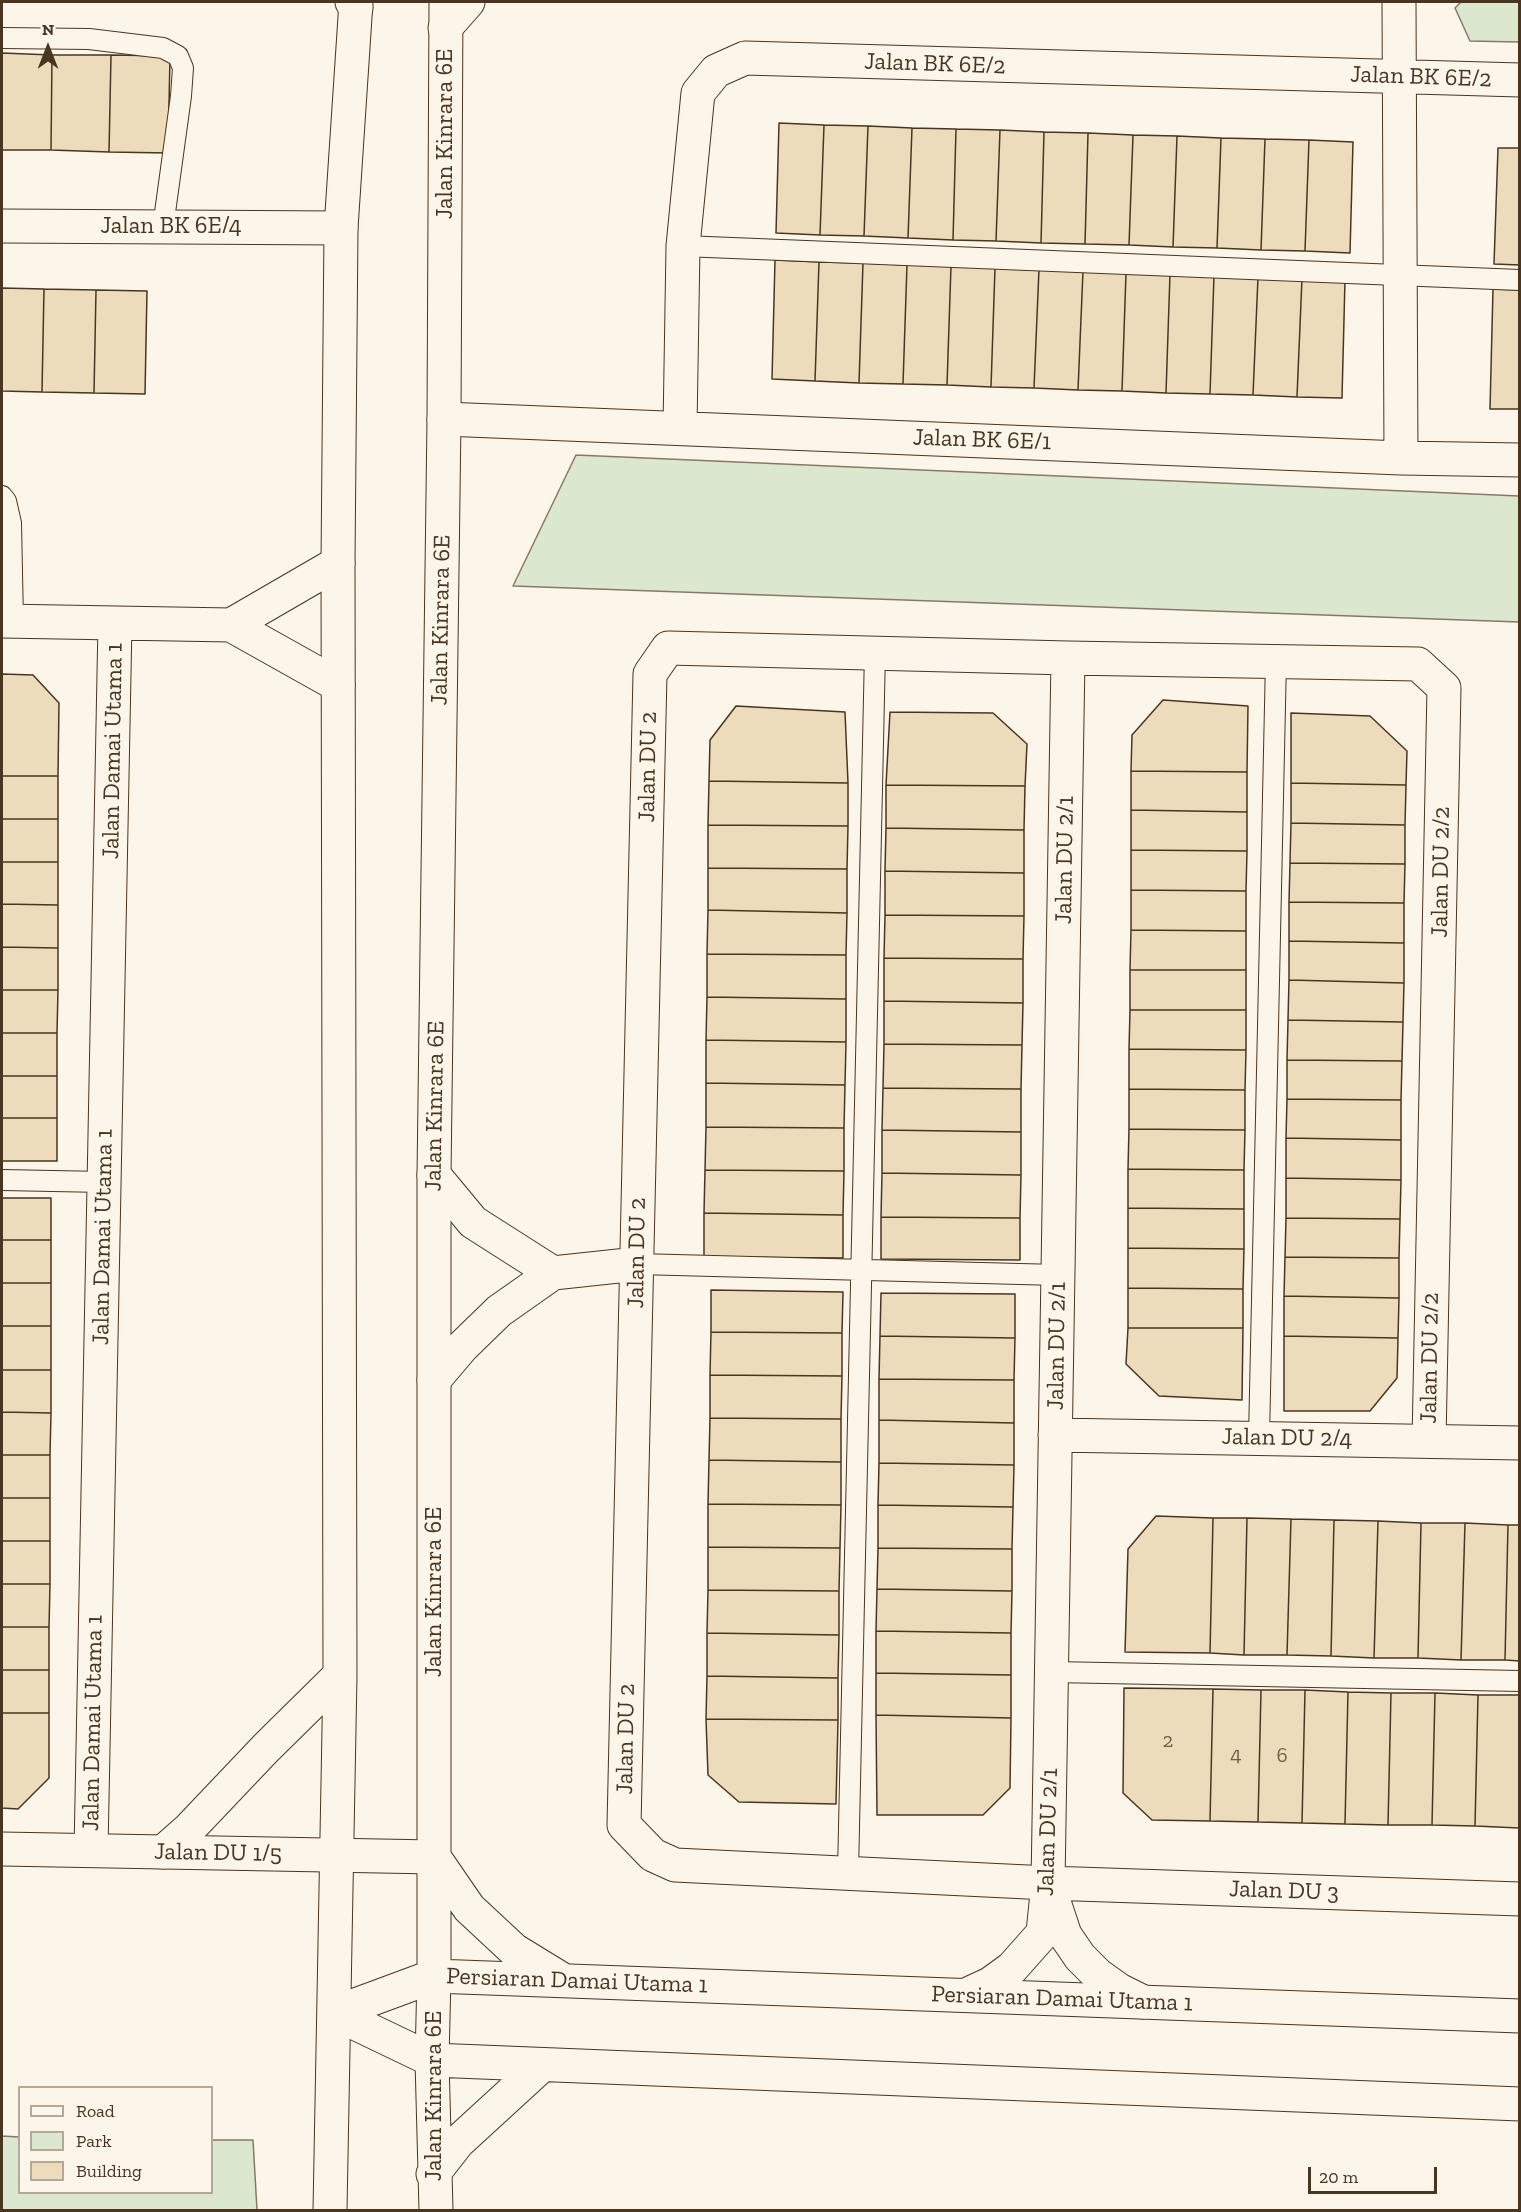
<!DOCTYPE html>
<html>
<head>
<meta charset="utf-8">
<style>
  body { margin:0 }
  #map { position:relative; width:1521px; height:2212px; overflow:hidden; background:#fbf6e9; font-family:"Zilla Slab",serif }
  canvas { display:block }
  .frame { position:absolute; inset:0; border:3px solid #4a3520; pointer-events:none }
  .legend { position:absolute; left:18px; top:2086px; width:195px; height:108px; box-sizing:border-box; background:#fbf6e9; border:2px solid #b4a999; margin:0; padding:8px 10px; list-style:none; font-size:18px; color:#4a3520 }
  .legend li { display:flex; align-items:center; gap:12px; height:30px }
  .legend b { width:30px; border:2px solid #b4a999 }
  .north { position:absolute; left:18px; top:18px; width:60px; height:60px; -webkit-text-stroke:4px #fbf6e9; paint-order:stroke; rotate:0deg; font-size:16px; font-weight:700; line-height:24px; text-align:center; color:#4a3520 }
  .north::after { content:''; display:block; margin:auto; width:21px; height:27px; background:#4a3520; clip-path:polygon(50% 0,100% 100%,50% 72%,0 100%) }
  .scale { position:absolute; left:1308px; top:2167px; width:129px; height:27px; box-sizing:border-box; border:3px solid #4a3520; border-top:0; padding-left:8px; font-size:18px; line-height:21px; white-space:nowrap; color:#4a3520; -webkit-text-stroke:4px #fbf6e9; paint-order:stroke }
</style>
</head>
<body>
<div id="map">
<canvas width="1521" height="2212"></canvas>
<div class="frame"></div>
<ul class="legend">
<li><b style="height:8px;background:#fbf6e9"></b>Road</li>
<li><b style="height:16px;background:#dce7d0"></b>Park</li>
<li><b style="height:16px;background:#ecdcbc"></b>Building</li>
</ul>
<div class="north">N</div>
<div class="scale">20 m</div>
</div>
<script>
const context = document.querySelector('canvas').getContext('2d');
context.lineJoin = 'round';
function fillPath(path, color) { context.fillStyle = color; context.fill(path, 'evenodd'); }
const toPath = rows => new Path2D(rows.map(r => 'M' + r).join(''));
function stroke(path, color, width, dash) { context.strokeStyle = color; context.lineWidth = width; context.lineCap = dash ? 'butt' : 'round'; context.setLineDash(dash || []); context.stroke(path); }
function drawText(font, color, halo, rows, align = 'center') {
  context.font = font + ' "Zilla Slab",serif'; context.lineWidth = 4.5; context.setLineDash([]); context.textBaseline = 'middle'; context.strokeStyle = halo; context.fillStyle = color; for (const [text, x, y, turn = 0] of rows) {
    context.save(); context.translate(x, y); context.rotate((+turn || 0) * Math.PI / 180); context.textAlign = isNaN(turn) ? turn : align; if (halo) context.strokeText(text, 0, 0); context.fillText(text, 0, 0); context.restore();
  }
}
const green = toPath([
  [1461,2,1519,2,1519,42,1470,41,1455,8,1461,2],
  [576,455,1519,496,1519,622,513,586,576,455],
  [2,2136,19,2137,20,2192,212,2192,212,2140,253,2140,257,2210,2,2210,2,2136]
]);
const building = toPath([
  [2,53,52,55,51,150,2,150,2,53],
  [52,55,111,55,109,152,51,150,52,55],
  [111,55,170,56,168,153,109,152,111,55],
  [779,123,824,125,820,235,776,233,779,123],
  [824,125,868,126,864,236,820,235,824,125],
  [868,126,912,128,908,238,864,236,868,126],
  [912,128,956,129,953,240,908,238,912,128],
  [956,129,1000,130,996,241,953,240,956,129],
  [1000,130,1044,132,1041,243,996,241,1000,130],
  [1044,132,1088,133,1085,244,1041,243,1044,132],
  [1088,133,1133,135,1129,245,1085,244,1088,133],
  [1133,135,1177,136,1173,247,1129,245,1133,135],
  [1177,136,1221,138,1217,248,1173,247,1177,136],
  [1221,138,1265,139,1261,250,1217,248,1221,138],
  [1265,139,1309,140,1305,251,1261,250,1265,139],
  [1309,140,1353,142,1350,253,1305,251,1309,140],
  [1498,148,1520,148,1520,265,1494,264,1498,148],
  [775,260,819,262,815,381,772,379,775,260],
  [819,262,863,263,859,383,815,381,819,262],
  [863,263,907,265,903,384,859,383,863,263],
  [907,265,951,266,947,385,903,384,907,265],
  [951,266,995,268,991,387,947,385,951,266],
  [995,268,1039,269,1034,388,991,387,995,268],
  [1039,269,1083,271,1078,390,1034,388,1039,269],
  [1083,271,1126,273,1122,391,1078,390,1083,271],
  [1126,273,1170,274,1166,393,1122,391,1126,273],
  [1170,274,1214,275,1210,394,1166,393,1170,274],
  [1214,275,1258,277,1253,395,1210,394,1214,275],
  [1258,277,1302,278,1297,397,1253,395,1258,277],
  [1302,278,1345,280,1342,398,1297,397,1302,278],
  [2,288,44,289,42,392,2,391,2,288],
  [44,289,96,290,94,393,42,392,44,289],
  [1493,289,1520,290,1520,409,1490,409,1493,289],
  [96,290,147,291,145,394,94,393,96,290],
  [2,674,33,675,59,703,58,776,2,776,2,674],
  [1163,700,1248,706,1247,772,1131,771,1132,735,1163,700],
  [736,706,845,712,848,783,709,781,710,740,736,706],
  [890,712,993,713,1027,744,1025,786,886,785,890,712],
  [1291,713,1370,716,1407,751,1406,785,1291,783,1291,713],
  [1131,771,1247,772,1247,812,1131,810,1131,771],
  [2,776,58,776,58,819,2,819,2,776],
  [709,781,848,783,848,826,708,825,709,781],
  [1291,783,1406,785,1405,825,1291,823,1291,783],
  [886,785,1025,786,1024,830,886,828,886,785],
  [1131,810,1247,812,1247,851,1131,850,1131,810],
  [2,819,58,819,58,862,2,862,2,819],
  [1291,823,1405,825,1405,864,1290,863,1291,823],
  [708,825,848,826,847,869,708,868,708,825],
  [886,828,1024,830,1024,873,885,871,886,828],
  [1131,850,1247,851,1246,891,1131,890,1131,850],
  [2,862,58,862,58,905,2,904,2,862],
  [1290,863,1405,864,1404,903,1289,902,1290,863],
  [708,868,847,869,847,913,708,910,708,868],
  [885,871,1024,873,1024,916,885,915,885,871],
  [1131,890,1246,891,1246,931,1131,930,1131,890],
  [1289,902,1404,903,1404,943,1289,941,1289,902],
  [2,904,58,905,58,948,2,947,2,904],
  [708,910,847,913,846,955,707,954,708,910],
  [885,915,1024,916,1023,959,884,958,885,915],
  [1131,930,1246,931,1246,970,1130,970,1131,930],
  [1289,941,1404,943,1404,983,1289,980,1289,941],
  [2,947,58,948,58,990,2,990,2,947],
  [707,954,846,955,846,999,707,997,707,954],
  [884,958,1023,959,1023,1003,884,1001,884,958],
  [1130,970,1246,970,1246,1010,1130,1010,1130,970],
  [1289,980,1404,983,1403,1022,1288,1020,1289,980],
  [2,990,58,990,57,1033,2,1033,2,990],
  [707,997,846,999,846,1042,706,1040,707,997],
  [884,1001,1023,1003,1022,1045,884,1044,884,1001],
  [1130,1010,1246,1010,1246,1050,1129,1049,1130,1010],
  [1288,1020,1403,1022,1402,1061,1287,1060,1288,1020],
  [2,1033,57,1033,57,1076,2,1076,2,1033],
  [706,1040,846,1042,845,1085,706,1083,706,1040],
  [884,1044,1022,1045,1021,1089,883,1088,884,1044],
  [1129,1049,1246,1050,1245,1090,1129,1089,1129,1049],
  [1287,1060,1402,1061,1401,1100,1287,1099,1287,1060],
  [2,1076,57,1076,57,1118,2,1118,2,1076],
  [706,1083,845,1085,844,1128,706,1127,706,1083],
  [883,1088,1021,1089,1021,1132,882,1130,883,1088],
  [1129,1089,1245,1090,1245,1130,1129,1129,1129,1089],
  [1287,1099,1401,1100,1401,1140,1286,1138,1287,1099],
  [2,1118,57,1118,57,1161,2,1161,2,1118],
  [706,1127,844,1128,844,1171,705,1170,706,1127],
  [1129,1129,1245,1130,1244,1170,1128,1169,1129,1129],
  [882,1130,1021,1132,1021,1175,882,1173,882,1130],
  [1286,1138,1401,1140,1401,1180,1286,1178,1286,1138],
  [1128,1169,1244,1170,1244,1209,1128,1208,1128,1169],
  [705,1170,844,1171,843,1215,704,1213,705,1170],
  [882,1173,1021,1175,1020,1218,881,1217,882,1173],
  [1286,1178,1401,1180,1400,1219,1286,1218,1286,1178],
  [2,1198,51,1198,51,1240,2,1240,2,1198],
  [1128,1208,1244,1209,1244,1249,1128,1248,1128,1208],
  [704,1213,843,1215,843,1258,704,1257,704,1213],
  [881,1217,1020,1218,1020,1260,881,1259,881,1217],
  [1286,1218,1400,1219,1399,1258,1285,1257,1286,1218],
  [2,1240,51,1240,51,1283,2,1283,2,1240],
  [1128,1248,1244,1249,1243,1289,1128,1288,1128,1248],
  [1285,1257,1399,1258,1399,1298,1284,1296,1285,1257],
  [2,1283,51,1283,51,1326,2,1326,2,1283],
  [1128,1288,1243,1289,1243,1328,1128,1328,1128,1288],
  [711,1290,843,1292,842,1333,711,1332,711,1290],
  [881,1293,1015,1294,1015,1338,880,1336,881,1293],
  [1284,1296,1399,1298,1398,1338,1284,1336,1284,1296],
  [2,1326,51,1326,51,1370,2,1370,2,1326],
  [1128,1328,1243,1328,1242,1400,1159,1396,1126,1364,1128,1328],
  [711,1332,842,1333,842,1376,710,1375,711,1332],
  [880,1336,1015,1338,1014,1380,879,1379,880,1336],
  [1284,1336,1398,1338,1397,1378,1370,1411,1284,1411,1284,1336],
  [2,1370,51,1370,51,1413,2,1412,2,1370],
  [710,1375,842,1376,841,1419,710,1418,710,1375],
  [879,1379,1014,1380,1014,1423,879,1420,879,1379],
  [2,1412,51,1413,50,1455,2,1455,2,1412],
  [710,1418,841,1419,841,1462,709,1460,710,1418],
  [879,1420,1014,1423,1014,1465,879,1463,879,1420],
  [2,1455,50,1455,50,1498,2,1498,2,1455],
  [709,1460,841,1462,841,1505,708,1504,709,1460],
  [879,1463,1014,1465,1013,1507,878,1505,879,1463],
  [2,1498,50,1498,50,1541,2,1541,2,1498],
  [708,1504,841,1505,840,1548,708,1547,708,1504],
  [878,1505,1013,1507,1012,1549,878,1548,878,1505],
  [1156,1516,1213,1518,1210,1653,1125,1652,1128,1549,1156,1516],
  [1213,1518,1247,1518,1244,1655,1210,1653,1213,1518],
  [1247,1518,1291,1519,1287,1655,1244,1655,1247,1518],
  [1291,1519,1334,1520,1331,1656,1287,1655,1291,1519],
  [1334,1520,1378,1521,1374,1658,1331,1656,1334,1520],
  [1378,1521,1421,1523,1418,1658,1374,1658,1378,1521],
  [1421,1523,1465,1523,1461,1660,1418,1658,1421,1523],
  [1465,1523,1508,1525,1505,1660,1461,1660,1465,1523],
  [1508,1525,1520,1525,1520,1661,1505,1660,1508,1525],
  [2,1541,50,1541,50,1584,2,1584,2,1541],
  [708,1547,840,1548,839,1591,708,1590,708,1547],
  [878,1548,1012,1549,1012,1591,877,1589,878,1548],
  [2,1584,50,1584,49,1627,2,1627,2,1584],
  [877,1589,1012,1591,1011,1633,876,1631,877,1589],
  [708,1590,839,1591,839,1635,707,1633,708,1590],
  [2,1627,49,1627,49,1670,2,1670,2,1627],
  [876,1631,1011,1633,1011,1675,876,1673,876,1631],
  [707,1633,839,1635,838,1678,707,1676,707,1633],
  [2,1670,49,1670,49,1713,2,1713,2,1670],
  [876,1673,1011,1675,1011,1718,876,1715,876,1673],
  [707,1676,838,1678,838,1720,706,1719,707,1676],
  [1124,1688,1213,1689,1210,1821,1152,1820,1123,1793,1124,1688],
  [1213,1689,1261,1690,1258,1822,1210,1821,1213,1689],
  [1261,1690,1305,1690,1302,1823,1258,1822,1261,1690],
  [1305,1690,1348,1692,1345,1824,1302,1823,1305,1690],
  [1348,1692,1391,1693,1388,1825,1345,1824,1348,1692],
  [1391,1693,1435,1693,1432,1825,1388,1825,1391,1693],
  [1435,1693,1478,1695,1475,1826,1432,1825,1435,1693],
  [1478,1695,1520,1695,1519,1828,1475,1826,1478,1695],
  [2,1713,49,1713,49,1778,18,1809,2,1808,2,1713],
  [876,1715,1011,1718,1010,1788,983,1815,877,1815,876,1715],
  [706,1719,838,1720,836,1804,739,1802,708,1775,706,1719]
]);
const service = toPath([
  [2,38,89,39,163,48,178,56,183,68,181,96,163,227],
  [683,246,1520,280],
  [2,496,6,501,11,523,13,621],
  [2,1180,104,1182],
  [637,1264,1058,1275],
  [1259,1437,1276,660],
  [1052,1672,1520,1681],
  [848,1872,875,652]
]);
const minor = toPath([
  [1399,2,1401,458],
  [2,226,341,228],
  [444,419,1401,458,1520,460],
  [680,428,683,246,698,93,716,71,745,58,1520,80],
  [2,621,231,625,338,685],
  [231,625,338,563],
  [434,1175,473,1222,553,1273],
  [434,1380,462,1347,499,1311,553,1273,637,1264],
  [1055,1435,1520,1443],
  [1429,1441,1444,688,1418,664,1068,658,668,648,650,674,624,1825,653,1855,675,1865,1048,1883,1520,1899],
  [2,1849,434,1857],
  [91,1850,115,623],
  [1052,1896,1065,1935,1080,1957,1098,1975,1119,1990,1143,2002],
  [966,1995,990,1984,1012,1968,1043,1933,1048,1883,1068,658]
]);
const tertiary = toPath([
  [163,1852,189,1829,266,1748,340,1675],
  [434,1857,469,1908,514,1950,563,1980],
  [334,2013,432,2060,1520,2104],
  [334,2013,434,1976,1520,2016],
  [433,2174,458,2142,542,2065],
  [330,2210,340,1675,338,563,341,228,356,2],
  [436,2210,432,2060,434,1976,434,1175,444,419,446,2]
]);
const secondary = toPath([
  [352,2,356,8],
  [445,28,468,2]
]);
const numberNames = [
  ["2",1168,1741],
  ["4",1236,1755],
  ["6",1282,1756]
];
const streetNames = [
  ["Jalan BK 6E/2",935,64,2],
  ["Jalan BK 6E/2",1421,77,2],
  ["Jalan Kinrara 6E",445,134,-90],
  ["Jalan BK 6E/4",171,226],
  ["Jalan BK 6E/1",982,440,2],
  ["Jalan Kinrara 6E",441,620,-89],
  ["Jalan Damai Utama 1",113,751,-89],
  ["Jalan DU 2",648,767,-89],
  ["Jalan DU 2/1",1065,860,-89],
  ["Jalan DU 2/2",1441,872,-89],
  ["Jalan Kinrara 6E",435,1106,-89],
  ["Jalan Damai Utama 1",103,1237,-89],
  ["Jalan DU 2",637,1253,-89],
  ["Jalan DU 2/1",1057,1346,-89],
  ["Jalan DU 2/2",1430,1358,-89],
  ["Jalan DU 2/4",1287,1438,1],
  ["Jalan Kinrara 6E",434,1592,-90],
  ["Jalan Damai Utama 1",93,1723,-89],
  ["Jalan DU 2",626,1739,-89],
  ["Jalan DU 2/1",1048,1832,-88],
  ["Jalan DU 1/5",218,1853,1],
  ["Jalan DU 3",1284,1891,2],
  ["Persiaran Damai Utama 1",577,1981,2],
  ["Persiaran Damai Utama 1",1062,1999,2],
  ["Jalan Kinrara 6E",434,2096,-90]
];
fillPath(green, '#dce7d0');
stroke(green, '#887966', 1.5);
fillPath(building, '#ecdcbc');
stroke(building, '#4a3520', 1.5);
stroke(service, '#4a3520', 22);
stroke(minor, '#4a3520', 35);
stroke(tertiary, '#4a3520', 35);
stroke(secondary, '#4a3520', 35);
stroke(service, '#fbf6e9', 20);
stroke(minor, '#fbf6e9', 33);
stroke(tertiary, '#fbf6e9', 33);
stroke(secondary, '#fbf6e9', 33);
drawText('21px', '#725f47', null, numberNames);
drawText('24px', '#4a3520', '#fbf6e9', streetNames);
</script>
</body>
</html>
